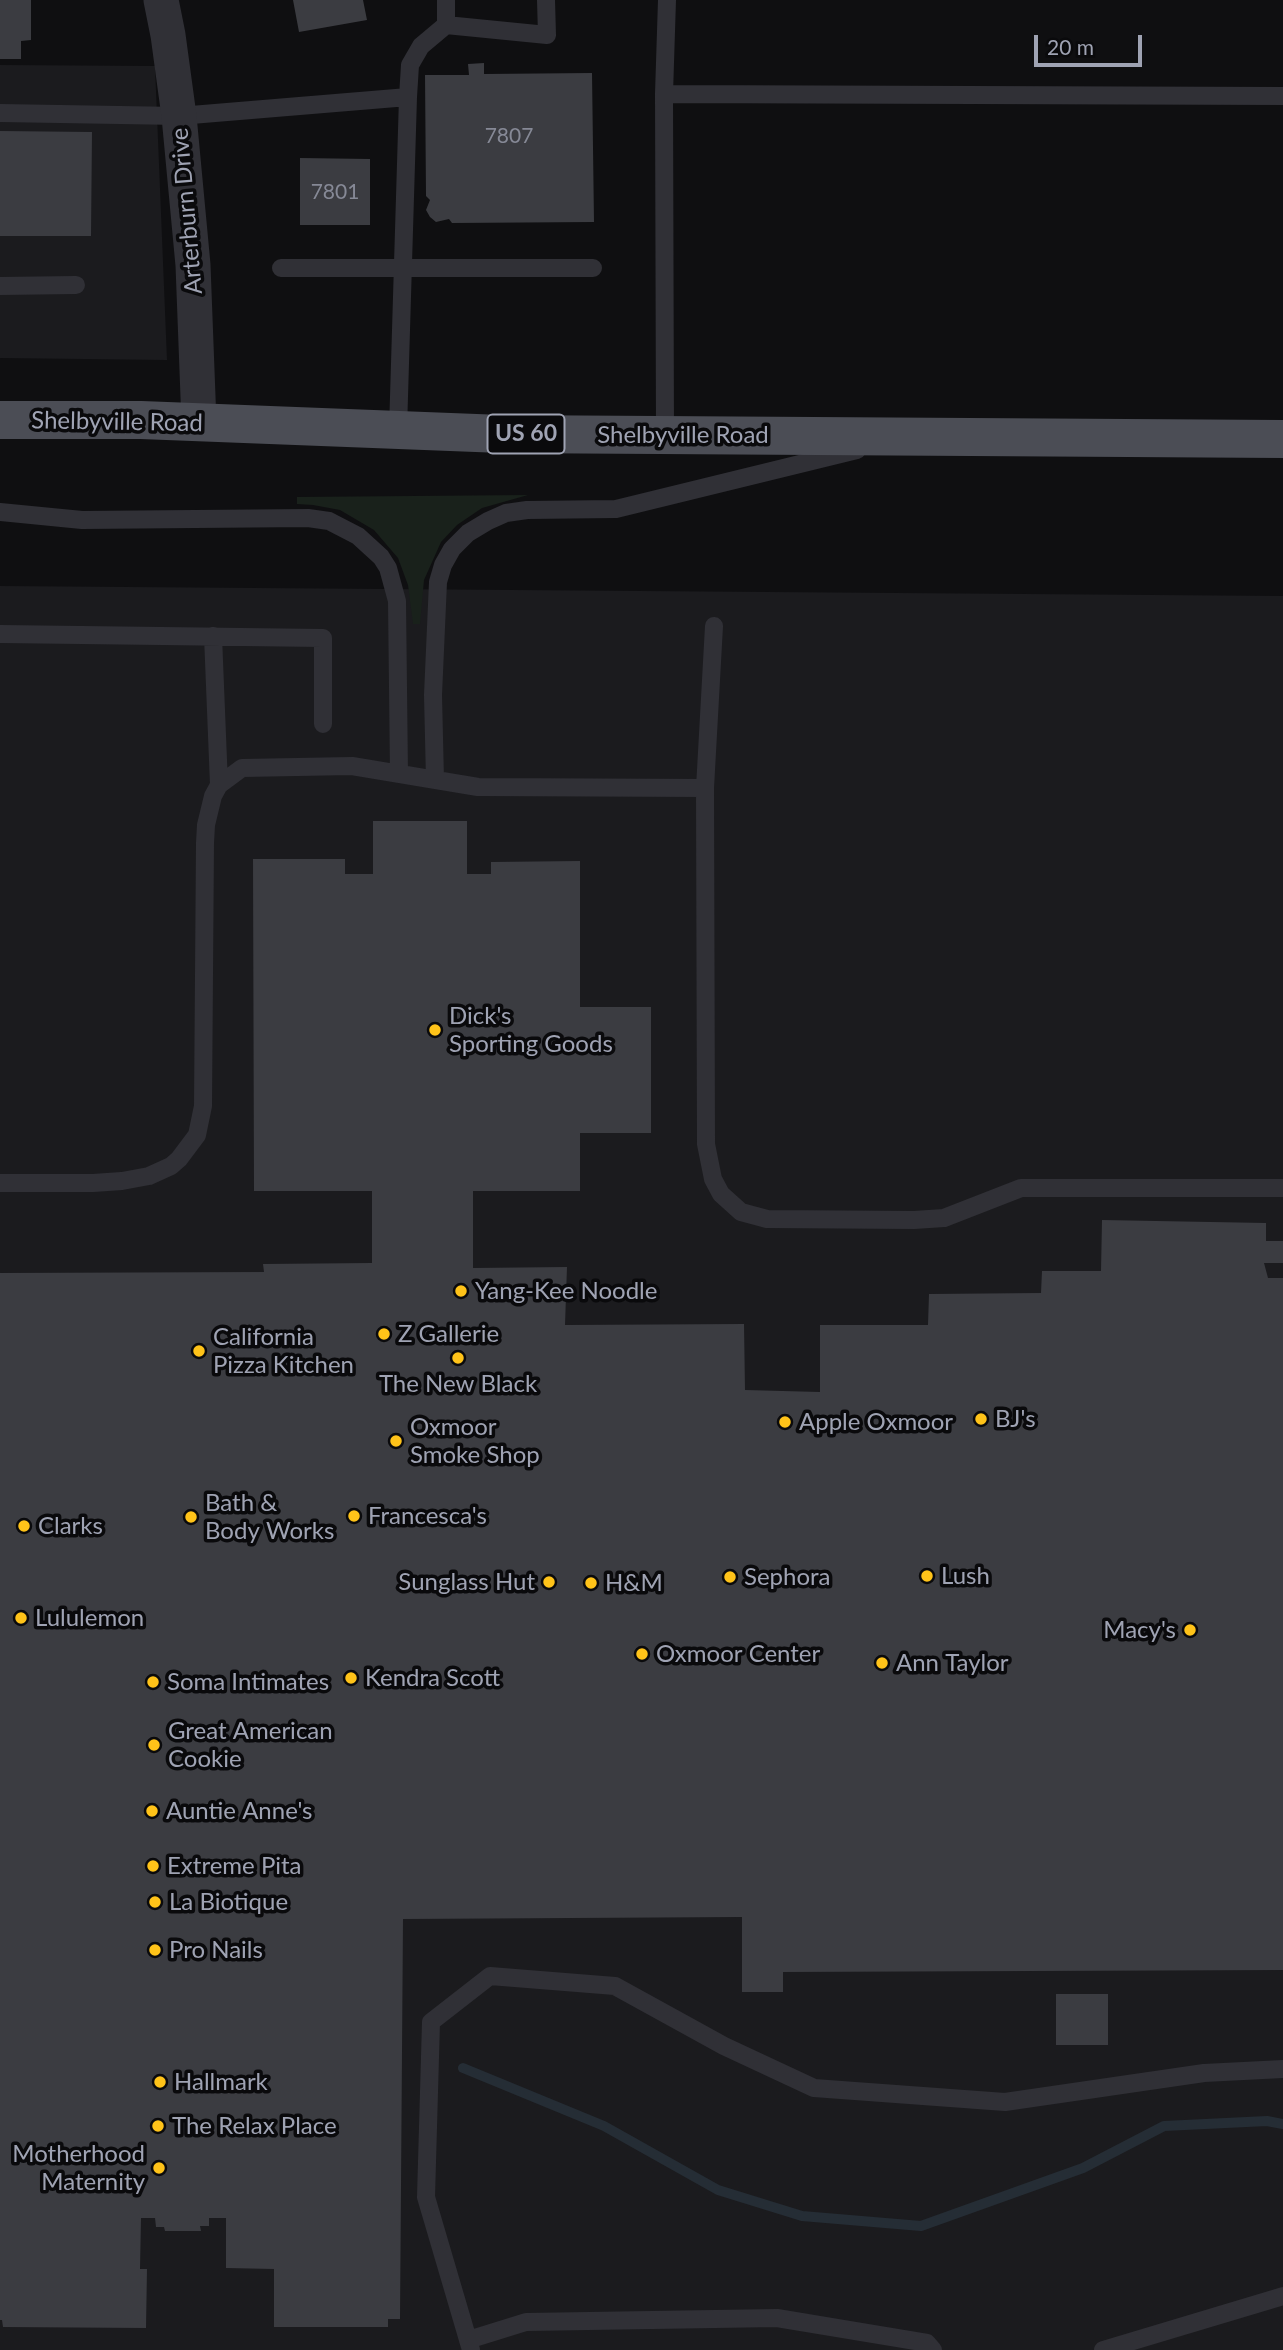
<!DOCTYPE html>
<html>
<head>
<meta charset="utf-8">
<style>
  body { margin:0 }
  #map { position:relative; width:1283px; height:2350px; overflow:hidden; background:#0f0f11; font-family:Lato,sans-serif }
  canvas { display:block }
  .scale { position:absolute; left:1034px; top:35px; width:108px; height:32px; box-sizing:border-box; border:4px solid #9fa3b3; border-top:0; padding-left:9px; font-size:21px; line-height:24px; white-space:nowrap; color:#9fa3b3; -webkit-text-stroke:5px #0a0a0c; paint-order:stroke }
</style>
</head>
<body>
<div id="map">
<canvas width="1283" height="2350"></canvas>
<div class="scale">20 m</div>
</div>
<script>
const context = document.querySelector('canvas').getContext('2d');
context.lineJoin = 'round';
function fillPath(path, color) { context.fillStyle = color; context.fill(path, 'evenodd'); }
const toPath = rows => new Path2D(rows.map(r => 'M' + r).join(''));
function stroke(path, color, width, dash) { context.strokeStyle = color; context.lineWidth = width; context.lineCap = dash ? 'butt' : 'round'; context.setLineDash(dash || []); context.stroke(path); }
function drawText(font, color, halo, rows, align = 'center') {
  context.font = font + ' Lato,sans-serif'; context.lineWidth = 7; context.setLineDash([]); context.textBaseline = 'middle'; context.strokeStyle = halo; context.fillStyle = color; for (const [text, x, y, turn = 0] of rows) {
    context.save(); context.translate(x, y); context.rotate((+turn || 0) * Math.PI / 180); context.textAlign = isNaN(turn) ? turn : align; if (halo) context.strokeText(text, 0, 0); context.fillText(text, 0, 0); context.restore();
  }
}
const built = toPath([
  [0,65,155,66,167,360,0,358],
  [0,586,1283,596,1283,2350,0,2350]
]);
const green = toPath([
  [528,495,482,508,457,525,441,542,424,580,420,624,413,624,408,585,398,558,374,530,340,510,313,505,297,504,297,497]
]);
const stream = toPath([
  [463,2068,604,2126,718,2190,802,2216,921,2226,1083,2168,1164,2126,1267,2121,1283,2124]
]);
const building = toPath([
  [0,0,31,0,31,40,21,41,21,59,0,59],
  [293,0,363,0,367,20,299,32],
  [484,63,484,74,592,73,594,222,452,223,449,219,436,222,430,217,426,210,430,200,426,196,425,75,469,75,468,64],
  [0,131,92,132,91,236,0,236],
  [300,158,370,159,370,225,300,225],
  [373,821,467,821,467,874,491,874,491,862,580,861,580,1007,651,1007,651,1133,580,1133,580,1191,473,1191,473,1268,567,1267,565,1325,744,1324,745,1390,820,1392,820,1325,928,1325,929,1294,1041,1293,1042,1271,1101,1271,1102,1220,1266,1223,1266,1241,1283,1241,1283,1263,1264,1263,1268,1278,1283,1278,1283,1970,783,1972,783,1992,742,1992,742,1917,403,1919,400,2319,388,2319,388,2327,274,2327,274,2269,226,2268,226,2218,209,2218,209,2226,200,2226,201,2231,165,2231,164,2227,156,2227,155,2218,141,2218,140,2269,147,2269,146,2328,3,2327,2,2320,0,2320,0,1273,264,1272,263,1264,372,1263,372,1191,254,1191,253,859,345,859,345,874,373,874],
  [1056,1994,1108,1994,1108,2045,1056,2045]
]);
const service = toPath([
  [446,0,446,25],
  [664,94,667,0],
  [408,97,410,65,421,46,446,25,547,35,546,0],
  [0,113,179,116,408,97,398,430],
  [281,268,593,268],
  [0,286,76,285],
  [665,435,664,94,1283,96],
  [0,512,82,520,308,518,329,521,358,536,381,557,388,568,397,601,399,774],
  [0,634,323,638,323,724],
  [213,636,219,785],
  [435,780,433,695,438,582,443,565,452,549,468,533,488,521,506,513,527,510,616,509,857,450],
  [705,788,714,626],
  [0,1183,93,1183,122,1181,149,1176,171,1166,179,1159,197,1135,203,1106,205,843,206,825,213,796,219,785,242,768,352,766,478,787,705,788,706,1144,713,1179,721,1194,741,1212,767,1219,914,1220,944,1218,1021,1188,1283,1188],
  [468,2340,526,2322,777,2318,927,2343,933,2350],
  [471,2350,426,2197,431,2022,490,1976,615,1986,724,2046,814,2088,1005,2102,1204,2073,1283,2069],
  [1103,2350,1283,2296]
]);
const minor = toPath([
  [161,0,168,35,179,116,193,265,199,423]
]);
const primary = toPath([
  [0,420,141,420,502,434,1283,439]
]);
const markers = [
  [435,1030,7,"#ffc319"],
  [461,1291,7,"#ffc319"],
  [384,1334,7,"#ffc319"],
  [199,1351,7,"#ffc319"],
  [458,1358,7,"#ffc319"],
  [981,1419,7,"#ffc319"],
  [785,1422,7,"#ffc319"],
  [396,1441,7,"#ffc319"],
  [354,1516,7,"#ffc319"],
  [191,1517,7,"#ffc319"],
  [24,1526,7,"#ffc319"],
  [927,1576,7,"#ffc319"],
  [730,1577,7,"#ffc319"],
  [549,1582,7,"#ffc319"],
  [591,1583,7,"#ffc319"],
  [21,1618,7,"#ffc319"],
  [1190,1630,7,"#ffc319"],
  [642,1654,7,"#ffc319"],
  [882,1663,7,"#ffc319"],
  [351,1678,7,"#ffc319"],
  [153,1682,7,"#ffc319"],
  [154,1745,7,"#ffc319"],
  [152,1811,7,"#ffc319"],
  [153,1866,7,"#ffc319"],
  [155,1902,7,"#ffc319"],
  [155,1950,7,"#ffc319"],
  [160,2082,7,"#ffc319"],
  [158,2126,7,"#ffc319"],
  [159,2168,7,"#ffc319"]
];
const numberNames = [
  ["7807",509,136],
  ["7801",335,192]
];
const shields = [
  [526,434,77]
];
const shieldNames = [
  ["US 60",526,434]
];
const streetNames = [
  ["Arterburn Drive",187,211,-95],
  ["Shelbyville Road",117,422,1],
  ["Shelbyville Road",683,435]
];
const poiNames = [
  ["Dick's",449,1016],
  ["Sporting Goods",449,1044],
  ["Yang-Kee Noodle",475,1291],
  ["Z Gallerie",398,1334],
  ["California",213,1337],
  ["Pizza Kitchen",213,1365],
  ["The New Black",458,1384,"center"],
  ["BJ's",995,1419],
  ["Apple Oxmoor",799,1422],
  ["Oxmoor",410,1427],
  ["Smoke Shop",410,1455],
  ["Bath &",205,1503],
  ["Body Works",205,1531],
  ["Francesca's",368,1516],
  ["Clarks",38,1526],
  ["Lush",941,1576],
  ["Sephora",744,1577],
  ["Sunglass Hut",535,1582,"right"],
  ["H&M",605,1583],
  ["Lululemon",35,1618],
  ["Macy's",1176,1630,"right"],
  ["Oxmoor Center",656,1654],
  ["Ann Taylor",896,1663],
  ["Kendra Scott",365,1678],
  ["Soma Intimates",167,1682],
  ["Great American",168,1731],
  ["Cookie",168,1759],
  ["Auntie Anne's",166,1811],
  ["Extreme Pita",167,1866],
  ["La Biotique",169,1902],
  ["Pro Nails",169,1950],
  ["Hallmark",174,2082],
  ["The Relax Place",172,2126],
  ["Motherhood",145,2154,"right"],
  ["Maternity",145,2182,"right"]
];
fillPath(built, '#1b1b1e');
fillPath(green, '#19211b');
stroke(stream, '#252d35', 10);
fillPath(building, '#3b3c41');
stroke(service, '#303036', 18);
stroke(minor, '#303036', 35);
stroke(primary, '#4b4d55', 38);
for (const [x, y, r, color] of markers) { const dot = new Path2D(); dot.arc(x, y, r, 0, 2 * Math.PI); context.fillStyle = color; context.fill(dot); stroke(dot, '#0a0a0c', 2.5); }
drawText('21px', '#868996', null, numberNames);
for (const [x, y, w] of shields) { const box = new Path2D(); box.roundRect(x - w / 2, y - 19.5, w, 39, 5); context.fillStyle = '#0a0a0c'; context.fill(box); stroke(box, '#9fa3b3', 2); }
drawText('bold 23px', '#9fa3b3', null, shieldNames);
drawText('24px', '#9fa3b3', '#0a0a0c', streetNames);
drawText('24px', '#9fa3b3', '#0a0a0c', poiNames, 'left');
</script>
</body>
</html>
